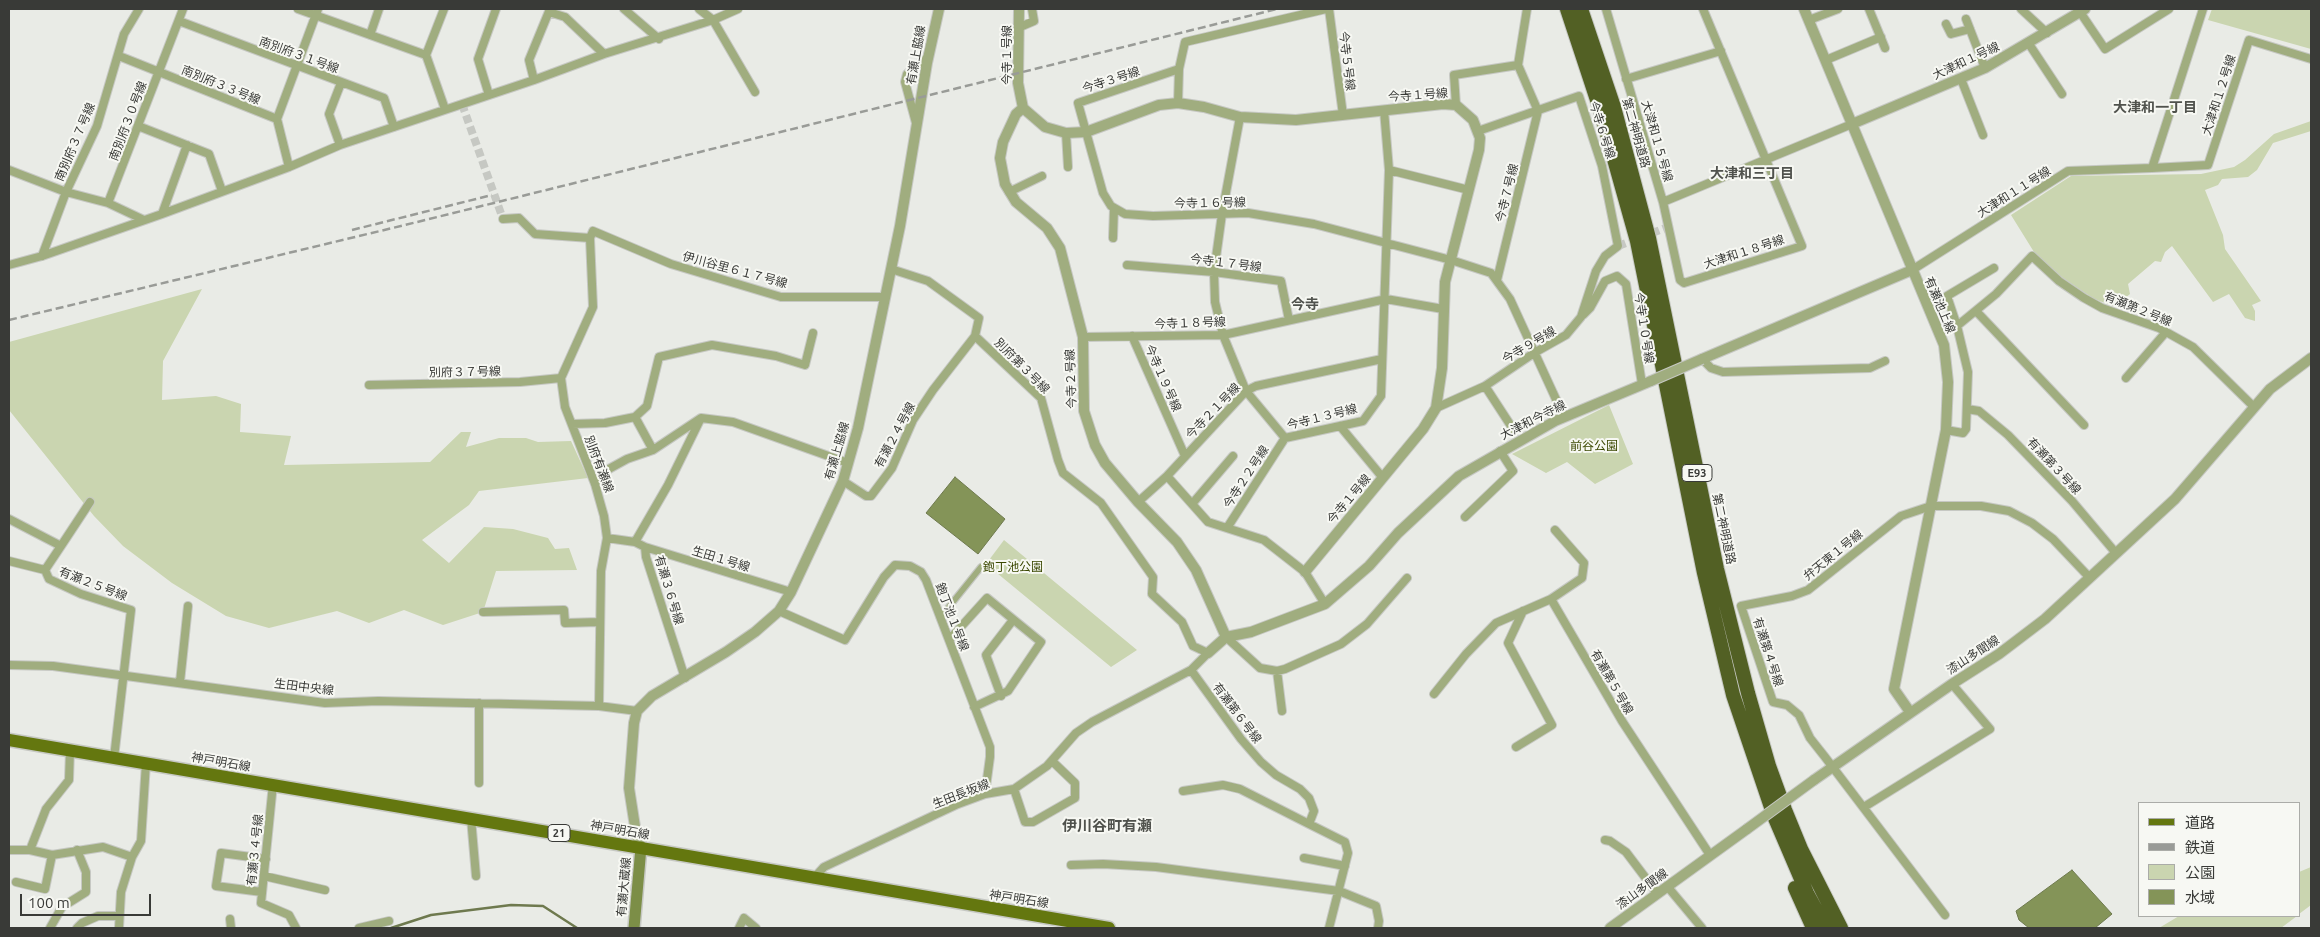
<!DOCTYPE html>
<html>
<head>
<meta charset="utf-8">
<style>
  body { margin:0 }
  #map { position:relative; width:2320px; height:937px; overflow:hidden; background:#e9ebe6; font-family:Ubuntu,"Noto Sans JP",sans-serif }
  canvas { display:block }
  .frame { position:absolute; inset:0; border:10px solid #393a37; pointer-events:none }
  .legend { position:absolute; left:2138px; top:802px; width:162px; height:115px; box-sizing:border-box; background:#f7f8f3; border:1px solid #abaca8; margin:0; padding:6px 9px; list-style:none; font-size:15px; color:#393a37 }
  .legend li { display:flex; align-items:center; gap:10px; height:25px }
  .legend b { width:25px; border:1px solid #abaca8 }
  .scale { position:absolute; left:20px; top:894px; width:131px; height:22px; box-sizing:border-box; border:2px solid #393a37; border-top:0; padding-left:6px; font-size:15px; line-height:18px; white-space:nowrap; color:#393a37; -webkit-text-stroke:4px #f7f8f3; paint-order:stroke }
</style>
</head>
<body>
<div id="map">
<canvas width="2320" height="937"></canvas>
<div class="frame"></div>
<ul class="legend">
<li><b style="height:6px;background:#64770f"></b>道路</li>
<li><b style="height:6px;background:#999b97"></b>鉄道</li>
<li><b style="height:14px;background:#cad5b0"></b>公園</li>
<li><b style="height:14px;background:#849458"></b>水域</li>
</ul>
<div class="scale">100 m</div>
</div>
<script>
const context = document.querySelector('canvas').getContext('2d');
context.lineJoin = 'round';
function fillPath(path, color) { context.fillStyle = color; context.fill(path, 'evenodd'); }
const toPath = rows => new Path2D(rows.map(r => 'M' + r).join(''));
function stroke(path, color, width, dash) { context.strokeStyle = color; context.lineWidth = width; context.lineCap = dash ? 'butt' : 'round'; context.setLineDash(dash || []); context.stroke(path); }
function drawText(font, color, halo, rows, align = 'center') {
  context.font = font + ' Ubuntu,"Noto Sans JP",sans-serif'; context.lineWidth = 4; context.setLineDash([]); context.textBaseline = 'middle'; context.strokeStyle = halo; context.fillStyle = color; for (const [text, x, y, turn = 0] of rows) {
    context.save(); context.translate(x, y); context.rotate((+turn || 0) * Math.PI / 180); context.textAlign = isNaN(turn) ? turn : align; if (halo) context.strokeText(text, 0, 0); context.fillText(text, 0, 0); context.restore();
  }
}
const green = toPath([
  [2212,9,2311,9,2311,49,2208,20],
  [2311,121,2311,131,2273,143,2257,170,2248,177,2222,179,2218,185,2205,190,2223,235,2225,249,2261,301,2252,305,2255,311,2255,321,2245,318,2229,294,2213,302,2172,246,2165,252,2161,262,2155,261,2128,284,2130,294,2122,301,2133,313,2094,299,2060,276,2034,252,2011,215,2071,176,2201,174,2234,167,2245,160,2274,134],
  [202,289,163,361,162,400,216,396,241,404,240,432,291,436,284,465,430,462,461,432,471,432,466,447,499,438,526,438,538,442,571,441,588,478,479,491,469,505,422,540,449,563,484,527,513,529,548,538,555,549,569,548,577,570,496,571,483,612,443,625,404,610,369,623,337,611,269,628,226,616,172,583,123,546,94,516,9,410,9,342],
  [1609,405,1633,464,1595,484,1567,462,1546,473,1512,454],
  [1004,540,1137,650,1111,667,986,564],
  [2311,867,2311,905,2299,914,2299,872],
  [2179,916,2297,916,2281,928,2159,928]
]);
const water = toPath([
  [955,477,1005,519,978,554,926,513,955,477],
  [2072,870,2112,914,2095,928,2029,928,2019,920,2016,911,2072,870]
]);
const stream = toPath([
  [391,928,431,915,511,905,543,906,577,928]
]);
const minorTunnel = toPath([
  [462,104,503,219],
  [1618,246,1668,227]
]);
const pedestrian = toPath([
  [940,618,981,567]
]);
const minor = toPath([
  [298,9,426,55,445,109],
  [624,9,659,39],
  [699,9,713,20,755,92],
  [1329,9,1343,115],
  [1606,9,1663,202,1852,124],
  [1869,9,1885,48],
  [2021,9,2047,33],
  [549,12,565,17,604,54],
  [2080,12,2105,49,2169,9],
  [1966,19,1985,68],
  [1809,20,1838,9],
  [179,21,384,98,394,127],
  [1946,24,1951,34,1970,29],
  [1020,27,1034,21,1032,9],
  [370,35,379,9],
  [2029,44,2062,94],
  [426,55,444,9],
  [119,56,277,119],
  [1826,60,1881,37],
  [1179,69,1078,103,1103,193,1111,206,1125,214,1153,216,1248,213,1314,224,1451,260,1491,273,1510,299,1560,408],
  [1626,79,1721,51],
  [1961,79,1983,135],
  [534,80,529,60,550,9],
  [489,95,478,59,496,9],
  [1178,103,1179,69,1185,42,1326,9],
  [1456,105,1454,75,1518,65],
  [1240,117,1222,214,1214,272,1215,302,1223,335,1246,391,1285,438,1363,421,1381,396,1389,170,1384,110],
  [916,123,905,82,907,74,928,57],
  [138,126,209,154,222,191],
  [1066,133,1068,167],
  [340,145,329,114,341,83],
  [289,167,277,119,318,9],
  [2152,168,2208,165,2249,40,2311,59],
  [9,170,66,192,108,203],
  [1389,170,1469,190],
  [1009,192,1042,176],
  [1663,202,1680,280,1684,283,1802,246,1703,9],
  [162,214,187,145],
  [503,219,519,218,535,234,590,238],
  [144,220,108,203,183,9],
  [1113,238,1114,208],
  [42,256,66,192,97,126,124,34,139,9],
  [9,265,42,256,162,214,289,167,340,145,534,80,604,54,713,20,738,9],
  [1127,265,1214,272,1281,281,1289,320],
  [1912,270,2068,171,2152,168,2203,9],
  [1497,280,1538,111,1518,65,1527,9],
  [1976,311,2084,425],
  [1583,315,1590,308,1605,281,1617,276,1626,284,1642,384],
  [1957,326,1996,294,2032,256,2059,281,2084,298,2102,308,2159,328,2193,347,2254,407],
  [1132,336,1185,456],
  [1083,337,1223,335,1386,299,1443,309],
  [1702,359,1711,368,1723,372,1870,368,1885,361],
  [2126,378,2166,332],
  [369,385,520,382,561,378],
  [1485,386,1513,429],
  [1436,408,1485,386,1534,353,1566,335,1581,317,1596,271,1605,256,1618,246,1602,166,1579,96,1478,131],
  [1967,409,1979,411,2008,435,2072,501,2115,552],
  [635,417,653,450],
  [572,424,605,423,635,417,647,406,659,357,712,345,776,356,805,365,813,333],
  [1340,426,1383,478],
  [1946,430,1963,433,1966,429,1968,372,1957,326,1947,296,1994,268],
  [1167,476,1208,522,1264,540,1305,572,1325,604],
  [843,481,866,496,871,496,892,468,913,420,933,390,975,336],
  [595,484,607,470,627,459,653,450,701,418,733,422,848,463],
  [1138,502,1167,476,1246,391,1256,386,1382,359],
  [1192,504,1233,456],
  [1465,517,1513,471,1500,451],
  [9,519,61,546,45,570,49,579,81,594,131,610,114,758],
  [1227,528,1285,438],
  [1555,530,1584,563,1582,578,1551,599,1622,721,1710,855],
  [607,538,635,542,645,547,646,557,685,678],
  [635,542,668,485,700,420],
  [61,546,90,502],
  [645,547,791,592],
  [9,561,45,570],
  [779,611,845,640,884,577,895,565,910,566,921,572,926,580,990,747,990,757,985,794],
  [483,612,564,610,565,623,599,622],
  [1226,637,1260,668,1277,671,1285,669,1341,644,1367,624,1407,578],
  [949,640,987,598,1041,642,1008,691,974,707],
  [9,665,53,666,325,703,378,701,599,706,637,711],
  [1191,670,1241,739,1261,762,1276,775,1300,789,1309,798,1314,811,1309,824,1345,842,1348,853,1329,928],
  [1277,671,1282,711],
  [180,682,188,606],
  [1434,694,1466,654,1496,623,1551,599],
  [1001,696,986,655,1013,620],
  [599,706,601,571,607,538,604,516,595,484,565,407,561,378,593,307,590,238,593,231,671,264,781,297,885,297],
  [1516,747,1552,725,1508,643,1523,611],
  [70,750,69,780,46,809,30,850,52,855,103,847,132,857],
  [479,783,479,703],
  [273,784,261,903,289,915,296,928],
  [1014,789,1025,822,1033,822,1075,798,1075,783,1052,761],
  [1183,791,1223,785,1240,789,1309,824],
  [1864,807,1990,729,1952,684],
  [471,818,476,876],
  [1605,840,1610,841,1626,852,1657,893],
  [9,850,30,850],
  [1304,858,1345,866],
  [1071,865,1103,864,1156,867,1339,891,1376,906,1379,921,1378,928],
  [264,876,325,890],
  [813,879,824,867,958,804,985,794,1014,789,1047,766,1076,733,1092,722,1191,670,1208,653,1193,646,1182,622,1152,594,1153,577,1101,503,1063,473,1058,460,1041,398,975,336,979,318,928,281,891,269],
  [16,882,45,889,52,855],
  [1667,886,1702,928],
  [262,892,216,886,221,853,266,859],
  [1945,915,1825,757,1810,738,1799,715,1787,705,1773,702,1741,606,1792,596,1808,590,1901,516,1931,506,1981,506,2009,511,2032,523,2053,539,2090,578],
  [230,919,231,928],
  [50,928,62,907,86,892,86,872,77,850],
  [77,928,82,923,98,916,118,916],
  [119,928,121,892,132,857,141,841,146,763],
  [359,928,389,921],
  [739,928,744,918,756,928]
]);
const tertiary = toPath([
  [1019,9,1018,83,1023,108,1045,127,1066,133,1086,132,1159,105,1178,103,1204,107,1240,117,1296,120,1443,104,1456,105,1473,120,1480,138,1479,150,1445,282,1442,368,1436,408,1423,429,1305,572],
  [1804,9,1944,345,1948,382,1946,430,1894,689,1910,712],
  [1023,108,1016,114,1003,142,1000,158,1005,184,1016,202,1047,228,1060,248,1083,337,1084,411,1095,445,1105,463,1138,502,1177,542,1196,570,1226,637],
  [1852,124,1985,68,2085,9],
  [1702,359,1912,270],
  [1208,653,1226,637,1251,632,1325,604,1369,566,1398,533,1459,476,1555,421,1651,381],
  [1814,780,1952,684,1999,654,2045,619,2175,499,2270,389,2311,358],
  [641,847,636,833,629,788,634,723,637,711,652,696,726,652,755,632,779,611,791,592,843,481,858,428,900,226,927,63,939,9],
  [1610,928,1747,829]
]);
const secondary = toPath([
  [634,928,641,847]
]);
const primary = toPath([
  [9,740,1109,928]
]);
const motorway = toPath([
  [1567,9,1600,109,1637,241,1704,573,1733,695,1774,816,1807,893,1826,928],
  [1581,9,1614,107,1649,238,1717,569,1748,693,1769,766,1785,810,1801,849,1841,928],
  [1795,888,1813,928]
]);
const rail = toPath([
  [352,230,492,195],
  [9,320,405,225,1277,9]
]);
const tertiaryBridge = toPath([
  [1651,381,1702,359],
  [1747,829,1814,780]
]);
const shields = [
  [1697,473,30],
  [559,833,22]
];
const shieldNames = [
  ["E93",1697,473],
  ["21",559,833]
];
const streetNames = [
  ["南別府３１号線",299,55,20],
  ["有瀬上脇線",916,55,-80],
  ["今寺１号線",1007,55,-90],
  ["今寺５号線",1347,61,83],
  ["大津和１号線",1966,61,-25],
  ["今寺３号線",1111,80,-18],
  ["南別府３３号線",221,85,22],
  ["今寺１号線",1418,95,-4],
  ["大津和１２号線",2219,95,-72],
  ["南別府３０号線",128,121,-69],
  ["今寺６号線",1602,130,72],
  ["第二神明道路",1636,133,74],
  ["大津和１５号線",1657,141,74],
  ["南別府３７号線",75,142,-67],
  ["大津和１１号線",2014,192,-32],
  ["今寺７号線",1507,193,-76],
  ["今寺１６号線",1210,203,-1],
  ["大津和１８号線",1744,252,-18],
  ["今寺１７号線",1226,263,7],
  ["伊川谷里６１７号線",735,270,15],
  ["有瀬池上線",1940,305,67],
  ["有瀬第２号線",2138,309,22],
  ["今寺１８号線",1190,323,-2],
  ["今寺１０号線",1644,328,81],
  ["今寺９号線",1529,345,-31],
  ["別府第３号線",1022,366,45],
  ["別府３７号線",465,372,-1],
  ["今寺１９号線",1163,378,66],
  ["今寺２号線",1071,379,-92],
  ["今寺２１号線",1213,411,-46],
  ["今寺１３号線",1322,417,-14],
  ["大津和今寺線",1533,420,-27],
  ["有瀬２４号線",895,435,-62],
  ["有瀬上脇線",837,451,-74],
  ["別府有瀬線",599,464,69],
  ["有瀬第３号線",2054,466,47],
  ["今寺２２号線",1246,477,-57],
  ["今寺１号線",1349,499,-50],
  ["第二神明道路",1724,529,78],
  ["弁天東１号線",1833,555,-39],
  ["生田１号線",721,559,17],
  ["有瀬２５号線",93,584,21],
  ["有瀬３６号線",669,590,73],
  ["鉋丁池１号線",952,617,69],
  ["有瀬第４号線",1768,652,72],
  ["漆山多聞線",1973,655,-33],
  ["有瀬第５号線",1612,682,60],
  ["生田中央線",304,687,7],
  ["有瀬第６号線",1237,713,53],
  ["神戸明石線",221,762,10],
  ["生田長坂線",961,794,-21],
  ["神戸明石線",620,830,10],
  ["有瀬３４号線",255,850,-84],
  ["有瀬大蔵線",624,887,-85],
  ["漆山多聞線",1642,889,-36],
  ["神戸明石線",1019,899,9]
];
const parkNames = [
  ["前谷公園",1594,446],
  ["鉋丁池公園",1013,567]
];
const neighbourhoodNames = [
  ["大津和一丁目",2155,107],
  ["大津和三丁目",1752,173],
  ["今寺",1305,304]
];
const quarterNames = [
  ["伊川谷町有瀬",1107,826]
];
fillPath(green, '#cad5b0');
fillPath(water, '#849458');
stroke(water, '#6e794e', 1);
stroke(stream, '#6e794e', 2.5);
stroke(minorTunnel, '#c6c8c3', 8, [8, 4]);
stroke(pedestrian, '#c6c8c3', 8);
stroke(minor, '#c6c8c3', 10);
stroke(tertiary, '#c6c8c3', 12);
stroke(secondary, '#c6c8c3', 14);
stroke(primary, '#c6c8c3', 15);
stroke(motorway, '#c6c8c3', 16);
stroke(pedestrian, '#a0ad7f', 5.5);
stroke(minor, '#a0ad7f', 8);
stroke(tertiary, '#a0ad7f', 10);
stroke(secondary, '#7c8e47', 11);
stroke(primary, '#64770f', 12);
stroke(motorway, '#526024', 14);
stroke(rail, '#999b97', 2.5, [8, 4]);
stroke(tertiaryBridge, '#c6c8c3', 12, []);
stroke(tertiaryBridge, '#a0ad7f', 10);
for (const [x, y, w] of shields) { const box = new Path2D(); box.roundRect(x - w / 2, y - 8.5, w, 17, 4); context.fillStyle = '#f7f8f3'; context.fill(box); stroke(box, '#393a37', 1); }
drawText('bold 11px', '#393a37', null, shieldNames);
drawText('12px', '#393a37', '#f7f8f3', streetNames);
drawText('12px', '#3a4700', '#f7f8f3', parkNames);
drawText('bold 14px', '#50524d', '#f7f8f3', neighbourhoodNames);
drawText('bold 15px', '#50524d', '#f7f8f3', quarterNames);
</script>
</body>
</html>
